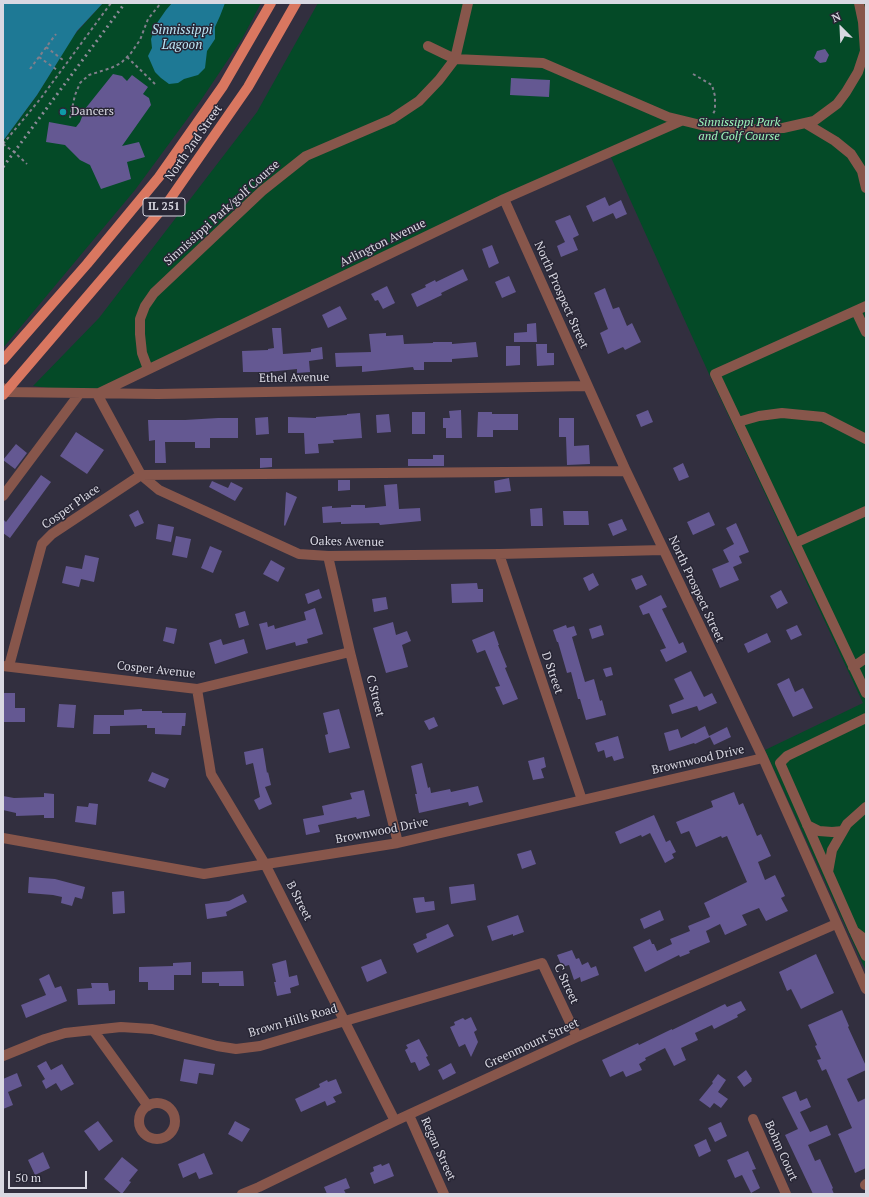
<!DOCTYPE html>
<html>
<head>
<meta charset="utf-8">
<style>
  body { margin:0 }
  #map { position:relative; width:869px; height:1197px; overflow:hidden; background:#322f3f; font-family:"PT Serif",serif }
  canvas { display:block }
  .frame { position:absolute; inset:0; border:4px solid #d9d8e2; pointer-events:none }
  .north { position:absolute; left:821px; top:8px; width:40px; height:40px; -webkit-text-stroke:3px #282635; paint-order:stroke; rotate:336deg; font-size:11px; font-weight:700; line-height:16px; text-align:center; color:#d9d8e2 }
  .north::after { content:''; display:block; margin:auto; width:14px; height:18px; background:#d9d8e2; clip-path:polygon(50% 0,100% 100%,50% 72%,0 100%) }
  .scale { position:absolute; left:8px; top:1171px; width:79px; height:18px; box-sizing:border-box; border:2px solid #d9d8e2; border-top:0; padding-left:5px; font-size:12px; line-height:14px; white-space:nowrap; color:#d9d8e2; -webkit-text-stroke:3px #282635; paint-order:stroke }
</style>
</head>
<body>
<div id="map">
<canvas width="869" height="1197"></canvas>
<div class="frame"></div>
<div class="north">N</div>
<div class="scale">50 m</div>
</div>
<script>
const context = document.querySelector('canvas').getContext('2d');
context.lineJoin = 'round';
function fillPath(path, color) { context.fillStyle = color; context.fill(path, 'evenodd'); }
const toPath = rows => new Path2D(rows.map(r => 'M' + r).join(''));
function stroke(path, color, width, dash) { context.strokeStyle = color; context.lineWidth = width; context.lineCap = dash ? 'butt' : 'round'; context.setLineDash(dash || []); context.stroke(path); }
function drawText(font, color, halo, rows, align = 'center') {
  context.font = font + ' "PT Serif",serif'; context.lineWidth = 3; context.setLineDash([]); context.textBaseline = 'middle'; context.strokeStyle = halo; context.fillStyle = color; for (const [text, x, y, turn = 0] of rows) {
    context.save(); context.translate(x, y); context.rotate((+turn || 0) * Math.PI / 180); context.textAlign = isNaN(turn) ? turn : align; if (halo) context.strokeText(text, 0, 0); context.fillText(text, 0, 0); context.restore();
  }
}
const green = toPath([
  [103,3,261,3,242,39,199,103,135,190,3,348,3,141,37,95,58,61,67,43],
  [318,3,866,3,866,971,765,750,863,703,709,374,609,153,97,394,33,386,99,318,257,112]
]);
const water = toPath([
  [3,3,103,3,77,31,37,95,3,141],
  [172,3,225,3,220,16,215,27,215,39,207,51,205,68,198,75,184,79,178,83,169,84,161,78,155,72,148,56,152,48,151,39,157,23,166,10]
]);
const building = toPath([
  [825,49,829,55,826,62,820,63,814,58,817,51],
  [113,74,122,76,127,81,132,75,148,87,143,94,149,98,151,105,122,146,139,142,145,157,127,162,131,179,101,189,90,165,80,160,65,145,46,142,49,122,76,127,80,122,85,109],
  [511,78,550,80,549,97,510,95],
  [605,197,609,206,621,200,627,214,616,219,613,213,593,222,586,206],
  [570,215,579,235,573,238,578,250,561,257,557,246,565,242,555,221],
  [492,245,499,263,489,268,482,249],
  [463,269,468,280,441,293,442,295,417,307,411,294,426,287,425,285,435,280,436,282],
  [509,276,516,292,502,298,495,282],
  [387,286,395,303,383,309,378,300,375,301,371,294],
  [605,288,613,309,619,307,627,326,632,323,641,342,625,350,623,347,608,354,600,333,608,329,594,293],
  [340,306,347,319,328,328,322,315],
  [536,323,537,342,514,342,514,333,527,332,527,324],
  [272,328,281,328,283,354,311,352,311,349,322,347,323,359,309,361,310,372,297,373,297,369,268,372,243,372,242,351,268,350,268,349,274,348],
  [386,333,386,336,403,335,404,344,433,343,433,342,452,342,452,344,476,342,478,357,452,359,452,362,424,362,424,370,414,370,413,367,362,372,362,366,336,367,335,353,371,352,369,334],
  [536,344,547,344,547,353,554,353,554,365,537,366],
  [506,346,520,346,520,365,506,366],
  [461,410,462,438,446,438,446,428,443,428,443,418,450,418,449,411],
  [648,410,653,422,641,427,636,415],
  [412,412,425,412,425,434,412,434],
  [478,412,492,412,492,414,518,414,518,430,493,430,493,437,477,437],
  [360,413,362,438,333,440,334,443,318,444,319,453,305,454,304,433,288,433,288,417,316,418,316,417,347,415,347,414],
  [389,414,391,432,377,433,376,415],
  [268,417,269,434,256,435,255,418],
  [218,418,238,418,238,438,210,438,210,448,195,448,195,442,165,442,166,463,155,463,155,440,149,441,148,420,185,420],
  [559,418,574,418,574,446,589,445,590,464,567,465,566,437,559,437],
  [76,432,104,450,87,474,60,456],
  [16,444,27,453,15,469,3,460],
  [433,455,444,455,444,466,408,466,408,459,433,459],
  [260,458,272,458,272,467,260,468],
  [683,463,689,477,679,481,673,468],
  [41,475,51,482,10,538,3,533,3,519,6,522],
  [509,478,511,491,495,493,494,481],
  [338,480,350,480,350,490,338,491],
  [212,481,228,488,231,482,243,488,235,501,209,487],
  [397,484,399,509,420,508,421,521,380,525,379,523,341,524,341,522,323,523,322,507,332,506,332,508,351,507,351,505,365,505,365,508,386,506,384,485],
  [286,492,297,497,285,526,284,525],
  [542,508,543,526,531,526,530,509],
  [138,510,144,523,135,527,129,515],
  [563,511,588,511,589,525,564,525],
  [709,512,715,525,693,535,687,522],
  [622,519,627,530,613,536,608,524],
  [736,523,749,552,739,556,742,563,733,567,739,580,720,588,712,569,729,562,723,550,734,544,726,528],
  [158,524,174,527,171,542,156,539],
  [176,536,191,539,187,558,172,555],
  [210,546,222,551,213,573,201,568],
  [85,555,99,558,94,582,81,579,79,587,62,583,66,566,82,569],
  [271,560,285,568,278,582,263,574],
  [593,573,599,585,589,591,583,578],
  [642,575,647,585,636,590,631,579],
  [477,583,478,589,483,589,483,602,452,603,451,584],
  [319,589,322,598,308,604,305,594],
  [781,590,788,603,777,609,770,596],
  [661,595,667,607,662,609,679,644,683,642,687,652,666,662,660,650,666,648,649,613,643,615,639,606],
  [386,597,388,609,374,612,372,599],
  [315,608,323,634,307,639,308,643,296,646,295,642,266,650,259,624,267,622,268,627,274,625,275,629,306,620,304,612],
  [245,611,249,625,239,628,235,614],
  [393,622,396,635,407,631,411,641,402,645,408,667,386,673,373,628],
  [566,625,567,628,574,626,577,635,572,637,585,682,594,679,600,701,602,700,606,715,586,720,580,699,578,699,571,672,567,673,558,642,557,642,553,630],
  [601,625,604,635,592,639,589,629],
  [797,625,802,635,791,640,786,630],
  [166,627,177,629,174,644,163,641],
  [494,631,499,645,498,645,507,667,505,668,518,699,503,705,495,687,500,686,485,650,477,653,472,640],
  [767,633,771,642,748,653,744,644],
  [221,639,223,645,244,639,248,653,215,664,209,643],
  [611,667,613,675,606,677,603,669],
  [691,671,704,697,712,693,717,703,699,711,697,706,672,714,669,705,684,699,674,679],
  [789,678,795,692,803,688,813,708,793,717,777,684],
  [3,693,15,693,15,708,25,708,25,722,3,722],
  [59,704,76,705,74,728,57,727],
  [142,709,142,711,162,711,162,713,186,713,185,726,182,726,181,735,155,734,155,728,147,728,147,725,110,726,110,734,93,734,94,715,124,715,124,710],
  [339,709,350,748,329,753,325,735,328,734,323,713],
  [434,717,438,726,429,730,424,721],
  [705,726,709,736,727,727,731,737,714,745,710,737,695,744,694,743,669,751,664,733,678,729,681,738],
  [618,736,624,758,614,761,612,756,606,758,604,750,598,752,595,743],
  [263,748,267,773,268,772,271,785,265,787,272,804,259,810,254,800,260,797,253,763,246,765,244,752],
  [544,757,546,767,541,769,544,778,533,780,528,761],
  [422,763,428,788,430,787,431,793,450,789,451,792,478,786,483,802,469,806,468,802,419,813,415,794,417,794,411,766],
  [152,772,169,779,165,788,148,781],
  [364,790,370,816,357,819,356,817,318,825,320,832,306,835,303,819,324,815,322,806,352,799,350,793],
  [734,792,739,805,743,803,757,836,761,834,771,856,758,862,765,880,775,875,785,896,781,898,788,911,766,921,759,908,742,915,747,925,725,935,720,924,706,931,710,942,689,951,690,953,680,957,679,955,645,972,633,947,650,939,652,944,654,944,657,951,672,944,670,939,690,931,688,926,710,917,704,903,747,882,727,836,722,838,721,836,696,847,689,831,681,834,676,822,713,807,711,801],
  [44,793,54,794,54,818,44,818,44,815,16,816,16,813,3,810,3,796,14,798,44,797],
  [89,803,98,804,96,825,75,822,77,806,88,807],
  [654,815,666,842,670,840,676,852,672,854,674,858,665,863,650,833,642,837,641,835,620,844,615,832],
  [531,850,536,864,522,869,517,854],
  [29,877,55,879,85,887,82,899,75,897,72,906,61,903,62,897,53,895,28,893],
  [474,884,476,900,451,904,449,887],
  [124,891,125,913,113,914,112,892],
  [243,894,247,902,226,912,227,916,207,919,205,904,229,901],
  [424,897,425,902,434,901,435,910,416,913,413,898],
  [660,910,664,920,644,929,640,919],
  [518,915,524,932,513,936,513,934,492,941,487,926],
  [448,924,454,936,417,953,413,944,427,938,426,934],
  [572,950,576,959,579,958,582,965,588,962,591,968,596,966,599,975,581,982,580,977,574,980,569,965,562,967,557,955],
  [816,954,834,993,801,1009,791,989,787,991,779,972],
  [381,959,387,973,367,982,361,967],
  [286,960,289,977,297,975,299,985,290,988,291,993,277,996,274,982,276,982,272,964],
  [191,962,191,975,174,975,174,990,148,990,148,982,139,982,139,967,173,966,173,963],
  [243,971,244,986,219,986,219,983,202,983,202,972],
  [49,974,55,988,61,986,67,1001,26,1018,21,1005,46,995,39,979],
  [91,983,108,983,109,991,115,990,115,1004,78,1005,77,989,92,988],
  [741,1001,746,1010,737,1015,738,1017,714,1029,712,1025,695,1033,698,1040,681,1048,686,1060,674,1066,665,1048,645,1058,646,1060,639,1064,642,1070,626,1077,623,1071,610,1077,602,1060,638,1043,639,1045,672,1029,672,1030,725,1004,727,1007],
  [842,1010,849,1026,848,1027,866,1066,866,1070,847,1079,858,1102,866,1098,866,1168,855,1173,838,1134,852,1128,826,1069,822,1071,817,1060,821,1059,815,1046,817,1045,808,1025],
  [471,1017,477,1030,474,1032,478,1042,471,1057,465,1044,459,1047,450,1027,455,1025,454,1022,463,1018,465,1020],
  [419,1039,428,1056,426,1057,430,1065,419,1071,415,1062,411,1063,405,1050,408,1048,406,1045],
  [184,1059,215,1064,213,1075,199,1073,197,1084,180,1081],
  [46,1061,51,1070,62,1064,74,1084,61,1091,56,1083,46,1089,42,1081,45,1079,37,1066],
  [451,1063,456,1073,443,1080,438,1070],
  [746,1070,752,1079,751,1080,752,1081,744,1087,737,1077],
  [17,1073,22,1086,8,1092,13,1105,3,1109,3,1079],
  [718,1074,726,1080,718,1092,728,1099,721,1108,714,1103,710,1108,699,1100,713,1083,712,1082],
  [336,1079,342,1093,333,1097,336,1102,327,1106,325,1101,301,1112,295,1099,320,1087,319,1084,327,1080,328,1082],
  [796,1091,800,1101,807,1098,811,1107,800,1112,810,1132,827,1125,831,1135,808,1145,815,1161,820,1159,833,1188,832,1189,834,1194,813,1194,785,1135,798,1129,782,1097],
  [98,1121,113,1141,99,1151,84,1131],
  [235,1121,250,1129,242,1142,228,1134],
  [721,1122,727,1136,715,1142,708,1128],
  [706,1139,711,1151,699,1157,694,1145],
  [748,1151,756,1169,752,1170,760,1188,751,1193,742,1175,735,1178,727,1160],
  [43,1152,50,1168,35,1175,28,1160],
  [204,1153,213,1174,199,1179,196,1172,183,1178,178,1164],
  [122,1157,138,1170,129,1181,131,1182,122,1194,104,1179],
  [389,1163,394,1176,374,1184,370,1173,374,1171,373,1167,381,1164,382,1166],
  [346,1178,350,1188,344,1190,346,1194,327,1194,324,1187]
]);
const path = toPath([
  [46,47,63,60],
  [39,57,57,70],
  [127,57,155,84],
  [30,69,56,34],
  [693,74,712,85,715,96,715,110,712,116],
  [70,118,75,95,80,83,89,75,111,68,121,63,131,53,140,40,148,19,161,3],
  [3,144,41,98,111,3],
  [3,144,14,152,27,164]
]);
const minor = toPath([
  [428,46,455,59,543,63,668,117,705,126,742,130,783,128,814,121,837,104,846,92,858,72,865,51,863,22,859,3],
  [805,123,835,141,851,154,862,171,866,188],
  [504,199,626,471,763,758,866,989],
  [866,306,715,374,866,693],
  [856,311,866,332],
  [148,369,142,353,140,334,140,319,145,306,154,293,262,191,306,156,392,119,419,101,439,80,455,59,468,3],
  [3,388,6,392,158,394,587,386],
  [97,394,504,199,681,121],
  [97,394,141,475,159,490,299,554,328,556,499,554,663,550],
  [738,422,759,416,782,413,823,417,866,439],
  [3,496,80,393],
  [795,543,866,511],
  [499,554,582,800],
  [328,556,350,652,398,843],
  [3,666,197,689,350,652],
  [9,666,42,544,52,534,141,475,626,471],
  [853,667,866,658],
  [197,689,211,774,265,864,395,1121],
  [866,807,847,824,832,850,828,872,854,931,866,940],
  [807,825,819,831,832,832,843,831],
  [3,838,204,874,398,843,763,758],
  [828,872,780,763,787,756,866,718],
  [855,933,866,956],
  [93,1030,148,1106],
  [3,1056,45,1039,65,1033,121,1027,152,1029,217,1046,236,1049,260,1046,542,963,577,1037],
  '139 1121a18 18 0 1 1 36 0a18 18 0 1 1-36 0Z',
  [409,1115,444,1194],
  [753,1119,786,1194],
  [865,1185,866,1184],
  [242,1194,259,1187,395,1121,577,1037,836,924]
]);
const major = toPath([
  [3,360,87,264,159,177,223,86,271,3],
  [3,395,168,202,248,87,296,3]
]);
const rail = toPath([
  [3,167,125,3]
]);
const markers = [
  [63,112,4,"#0f9aa8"]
];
const shields = [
  [164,207,42]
];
const shieldNames = [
  ["IL 251",164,207]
];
const poiNames = [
  ["Dancers",71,112]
];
const parkNames = [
  ["Sinnissippi Park",739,123],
  ["and Golf Course",739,137]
];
const streetNames = [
  ["North 2nd Street",194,143,-55],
  ["Sinnissippi Park/golf Course",222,213,-42],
  ["Arlington Avenue",383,243,-26],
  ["North Prospect Street",561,295,66],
  ["Ethel Avenue",294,378,-1],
  ["Cosper Place",71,507,-35],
  ["Oakes Avenue",347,542,1],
  ["North Prospect Street",696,589,65],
  ["Cosper Avenue",156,670,6],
  ["D Street",552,673,71],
  ["C Street",375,696,76],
  ["Brownwood Drive",698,760,-13],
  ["Brownwood Drive",382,831,-11],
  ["B Street",299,901,63],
  ["C Street",566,984,65],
  ["Brown Hills Road",293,1021,-16],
  ["Greenmount Street",532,1044,-25],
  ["Regan Street",438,1149,66],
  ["Bohm Court",781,1151,66]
];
const waterNames = [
  ["Sinnissippi",182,30],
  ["Lagoon",182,45]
];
fillPath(green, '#044a27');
fillPath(water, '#1e7995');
fillPath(building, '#645892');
stroke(path, '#817f8c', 2, [3, 3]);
stroke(minor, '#87564b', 10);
stroke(major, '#d97760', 10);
stroke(rail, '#8d8b98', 3, [2, 4]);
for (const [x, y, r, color] of markers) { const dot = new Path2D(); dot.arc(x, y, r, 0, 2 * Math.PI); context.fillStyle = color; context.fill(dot); stroke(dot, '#282635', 1.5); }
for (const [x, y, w] of shields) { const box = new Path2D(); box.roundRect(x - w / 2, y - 9, w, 18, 3); context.fillStyle = '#282635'; context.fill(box); stroke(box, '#d9d8e2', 1); }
drawText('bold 11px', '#d9d8e2', null, shieldNames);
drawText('12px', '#d9d8e2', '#282635', poiNames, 'left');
drawText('italic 12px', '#9bf6ba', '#282635', parkNames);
drawText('12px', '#d9d8e2', '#282635', streetNames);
drawText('italic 13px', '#bce6f6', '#282635', waterNames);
</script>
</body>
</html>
